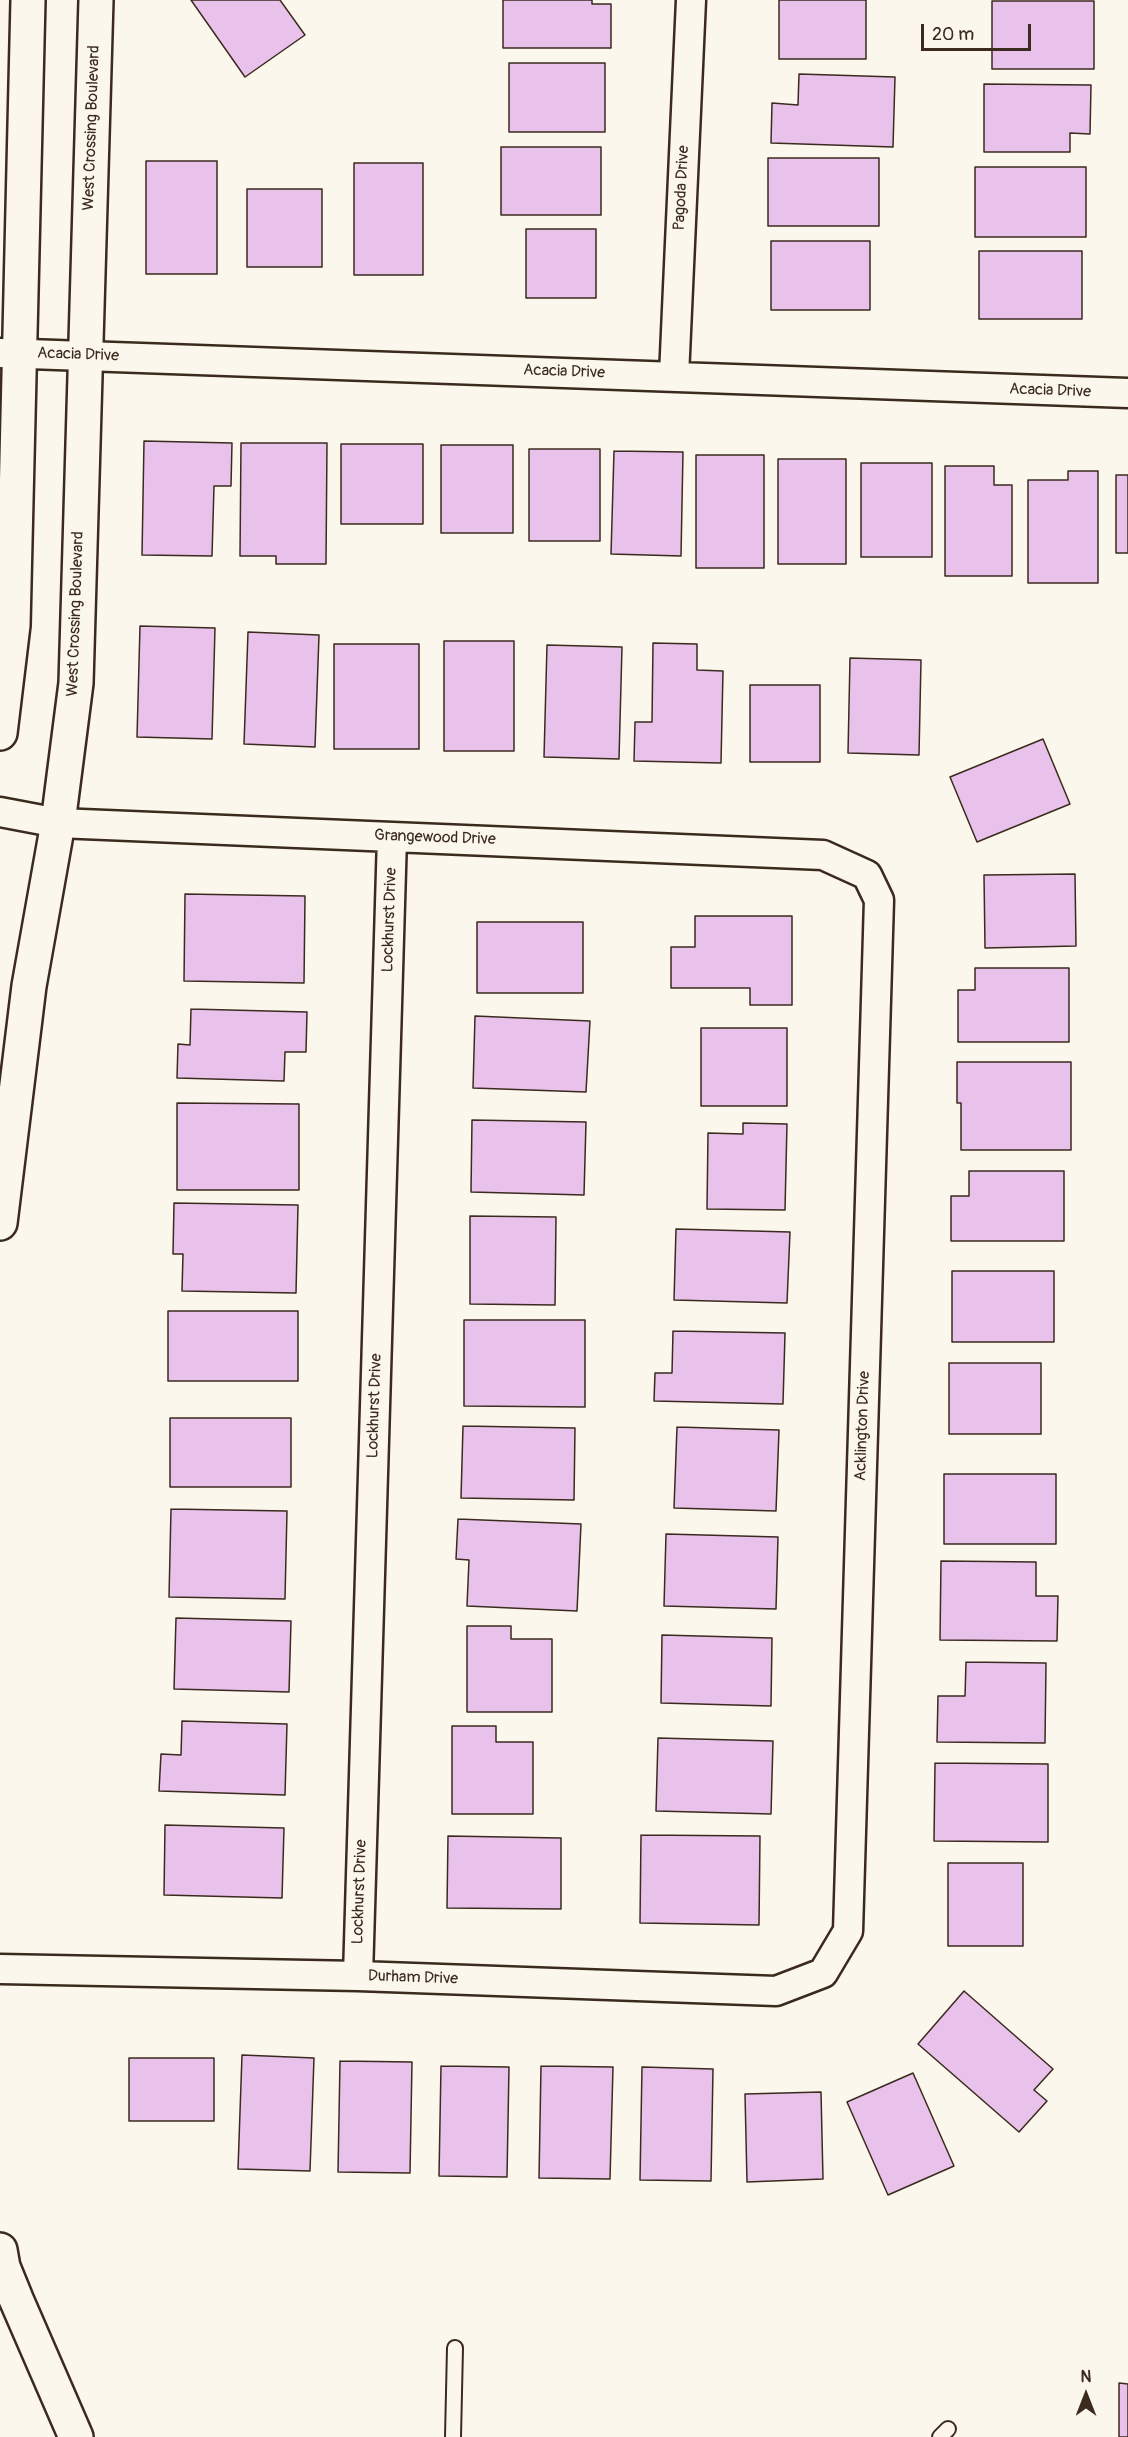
<!DOCTYPE html>
<html>
<head>
<meta charset="utf-8">
<style>
  body { margin:0 }
  #map { position:relative; width:1128px; height:2437px; overflow:hidden; background:#fbf7ec; font-family:Pangolin,sans-serif }
  canvas { display:block }
  .north { position:absolute; left:1056px; top:2365px; width:60px; height:60px; -webkit-text-stroke:4px #fbf7ec; paint-order:stroke; rotate:0deg; font-size:16px; font-weight:700; line-height:24px; text-align:center; color:#3b2a1e }
  .north::after { content:''; display:block; margin:auto; width:21px; height:27px; background:#3b2a1e; clip-path:polygon(50% 0,100% 100%,50% 72%,0 100%) }
  .scale { position:absolute; left:921px; top:24px; width:110px; height:27px; box-sizing:border-box; border:3px solid #3b2a1e; border-top:0; padding-left:8px; font-size:18px; line-height:21px; white-space:nowrap; color:#3b2a1e; -webkit-text-stroke:4px #fbf7ec; paint-order:stroke }
</style>
</head>
<body>
<div id="map">
<canvas width="1128" height="2437"></canvas>
<div class="north">N</div>
<div class="scale">20 m</div>
</div>
<script>
const context = document.querySelector('canvas').getContext('2d');
context.lineJoin = 'round';
function fillPath(path, color) { context.fillStyle = color; context.fill(path, 'evenodd'); }
const toPath = rows => new Path2D(rows.map(r => 'M' + r).join(''));
function stroke(path, color, width, dash) { context.strokeStyle = color; context.lineWidth = width; context.lineCap = dash ? 'butt' : 'round'; context.setLineDash(dash || []); context.stroke(path); }
function drawText(font, color, halo, rows, align = 'center') {
  context.font = font + ' Pangolin,sans-serif'; context.lineWidth = 4.5; context.setLineDash([]); context.textBaseline = 'middle'; context.strokeStyle = halo; context.fillStyle = color; for (const [text, x, y, turn = 0] of rows) {
    context.save(); context.translate(x, y); context.rotate((+turn || 0) * Math.PI / 180); context.textAlign = isNaN(turn) ? turn : align; if (halo) context.strokeText(text, 0, 0); context.fillText(text, 0, 0); context.restore();
  }
}
const building = toPath([
  [191,0,280,0,305,35,245,77,191,0],
  [503,0,592,0,592,4,611,4,611,48,503,48,503,0],
  [779,0,866,0,866,59,779,59,779,0],
  [992,1,1094,1,1094,69,992,69,992,1],
  [509,63,605,63,605,132,509,132,509,63],
  [799,74,895,77,893,147,771,143,772,103,798,105,799,74],
  [984,84,1091,85,1090,134,1070,133,1070,152,984,152,984,84],
  [501,147,601,147,601,215,501,215,501,147],
  [768,158,879,158,879,226,768,226,768,158],
  [146,161,217,161,217,274,146,274,146,161],
  [354,163,423,163,423,275,354,275,354,163],
  [975,167,1086,167,1086,237,975,237,975,167],
  [247,189,322,189,322,267,247,267,247,189],
  [526,229,596,229,596,298,526,298,526,229],
  [771,241,870,241,870,310,771,310,771,241],
  [979,251,1082,251,1082,319,979,319,979,251],
  [144,441,232,443,231,486,214,486,212,556,142,555,144,441],
  [241,443,327,443,326,564,276,564,276,556,240,556,241,443],
  [341,444,423,444,423,524,341,524,341,444],
  [441,445,513,445,513,533,441,533,441,445],
  [529,449,600,449,600,541,529,541,529,449],
  [614,451,683,452,681,556,611,554,614,451],
  [696,455,764,455,764,568,696,568,696,455],
  [778,459,846,459,846,564,778,564,778,459],
  [861,463,932,463,932,557,861,557,861,463],
  [945,466,994,466,994,485,1012,485,1012,576,945,576,945,466],
  [1068,471,1098,471,1098,583,1028,583,1028,480,1068,480,1068,471],
  [1116,475,1128,475,1128,553,1116,553,1116,475],
  [140,626,215,628,212,739,137,737,140,626],
  [248,632,319,635,315,747,244,744,248,632],
  [444,641,514,641,514,751,444,751,444,641],
  [653,643,697,644,697,670,723,671,721,763,634,761,635,722,652,722,653,643],
  [334,644,419,644,419,749,334,749,334,644],
  [547,645,622,647,619,759,544,757,547,645],
  [850,658,921,660,919,755,848,753,850,658],
  [750,685,820,685,820,762,750,762,750,685],
  [1043,739,1070,804,977,842,950,777,1043,739],
  [1075,874,1076,946,985,948,984,875,1075,874],
  [185,894,305,896,304,983,184,981,185,894],
  [695,916,792,916,792,1005,750,1005,750,988,671,988,671,947,695,947,695,916],
  [477,922,583,922,583,993,477,993,477,922],
  [975,968,1069,968,1069,1042,958,1042,958,990,975,990,975,968],
  [191,1009,307,1012,306,1052,285,1052,284,1081,177,1078,178,1044,190,1045,191,1009],
  [475,1016,590,1021,586,1092,473,1088,475,1016],
  [701,1028,787,1028,787,1106,701,1106,701,1028],
  [957,1062,1071,1062,1071,1150,961,1150,961,1103,957,1103,957,1062],
  [177,1103,299,1104,299,1190,177,1190,177,1103],
  [472,1120,586,1122,584,1195,471,1192,472,1120],
  [743,1123,787,1124,785,1210,707,1209,708,1133,743,1134,743,1123],
  [969,1171,1064,1171,1064,1241,951,1241,951,1196,969,1196,969,1171],
  [174,1203,298,1205,296,1293,182,1291,183,1254,173,1254,174,1203],
  [470,1216,556,1217,555,1305,470,1304,470,1216],
  [676,1229,790,1232,787,1303,674,1300,676,1229],
  [952,1271,1054,1271,1054,1342,952,1342,952,1271],
  [168,1311,298,1311,298,1381,168,1381,168,1311],
  [464,1320,585,1320,585,1407,464,1406,464,1320],
  [673,1331,785,1333,783,1404,654,1401,655,1373,672,1373,673,1331],
  [949,1363,1041,1363,1041,1434,949,1434,949,1363],
  [170,1418,291,1418,291,1487,170,1487,170,1418],
  [463,1426,575,1428,574,1500,461,1498,463,1426],
  [677,1427,779,1430,776,1511,674,1508,677,1427],
  [944,1474,1056,1474,1056,1544,944,1544,944,1474],
  [171,1509,287,1511,285,1599,169,1597,171,1509],
  [458,1519,581,1524,577,1611,467,1606,469,1560,456,1559,458,1519],
  [666,1534,778,1537,776,1609,664,1606,666,1534],
  [941,1561,1036,1562,1036,1596,1058,1596,1057,1641,940,1640,941,1561],
  [176,1618,291,1621,289,1692,174,1689,176,1618],
  [467,1626,511,1626,511,1639,552,1639,552,1712,467,1712,467,1626],
  [662,1635,772,1638,771,1706,661,1703,662,1635],
  [966,1662,1046,1663,1045,1743,937,1742,938,1696,965,1696,966,1662],
  [182,1721,287,1724,285,1795,159,1791,161,1754,181,1755,182,1721],
  [452,1726,496,1726,496,1742,533,1742,533,1814,452,1814,452,1726],
  [658,1738,773,1741,771,1814,656,1811,658,1738],
  [935,1763,1048,1764,1048,1842,934,1841,935,1763],
  [165,1825,284,1828,282,1898,164,1895,165,1825],
  [641,1835,760,1836,759,1925,640,1923,641,1835],
  [448,1836,561,1838,561,1909,447,1908,448,1836],
  [948,1863,1023,1863,1023,1946,948,1946,948,1863],
  [964,1991,1053,2069,1034,2090,1047,2101,1019,2132,918,2044,964,1991],
  [242,2055,314,2058,310,2171,238,2169,242,2055],
  [129,2058,214,2058,214,2121,129,2121,129,2058],
  [340,2061,412,2062,410,2173,338,2172,340,2061],
  [441,2066,509,2067,507,2177,439,2176,441,2066],
  [541,2066,613,2067,610,2179,539,2178,541,2066],
  [642,2067,713,2069,711,2181,640,2180,642,2067],
  [913,2073,954,2166,888,2195,847,2102,913,2073],
  [821,2092,823,2179,747,2182,745,2094,821,2092],
  [1119,2383,1128,2384,1128,2437,1119,2437,1119,2383]
]);
const service = toPath([
  [453,2437,455,2348],
  [940,2437,948,2429]
]);
const minor = toPath([
  [0,353,1128,393],
  [674,376,691,0],
  [0,812,58,823,823,855,867,875,879,900,848,1931,823,1973,776,1991,358,1976,0,1969],
  [358,1976,392,837]
]);
const tertiary = toPath([
  [0,733,13,625,28,0],
  [0,1223,29,986,58,823,76,683,96,0],
  [0,2250,3,2267,16,2299,76,2437]
]);
const streetNames = [
  ["West Crossing Boulevard",92,128,-88],
  ["Pagoda Drive",682,188,-87],
  ["Acacia Drive",78,355,2],
  ["Acacia Drive",564,372,2],
  ["Acacia Drive",1050,391,2],
  ["West Crossing Boulevard",76,614,-88],
  ["Grangewood Drive",435,838,2],
  ["Lockhurst Drive",390,920,-88],
  ["Lockhurst Drive",375,1406,-88],
  ["Acklington Drive",863,1426,-88],
  ["Lockhurst Drive",360,1892,-88],
  ["Durham Drive",413,1978,2]
];
fillPath(building, '#e8c2eb');
stroke(building, '#3b2a1e', 1.5);
stroke(service, '#3b2a1e', 18);
stroke(minor, '#3b2a1e', 33);
stroke(tertiary, '#3b2a1e', 38);
stroke(service, '#fbf7ec', 14);
stroke(minor, '#fbf7ec', 28);
stroke(tertiary, '#fbf7ec', 33);
drawText('16px', '#3b2a1e', '#fbf7ec', streetNames);
</script>
</body>
</html>
